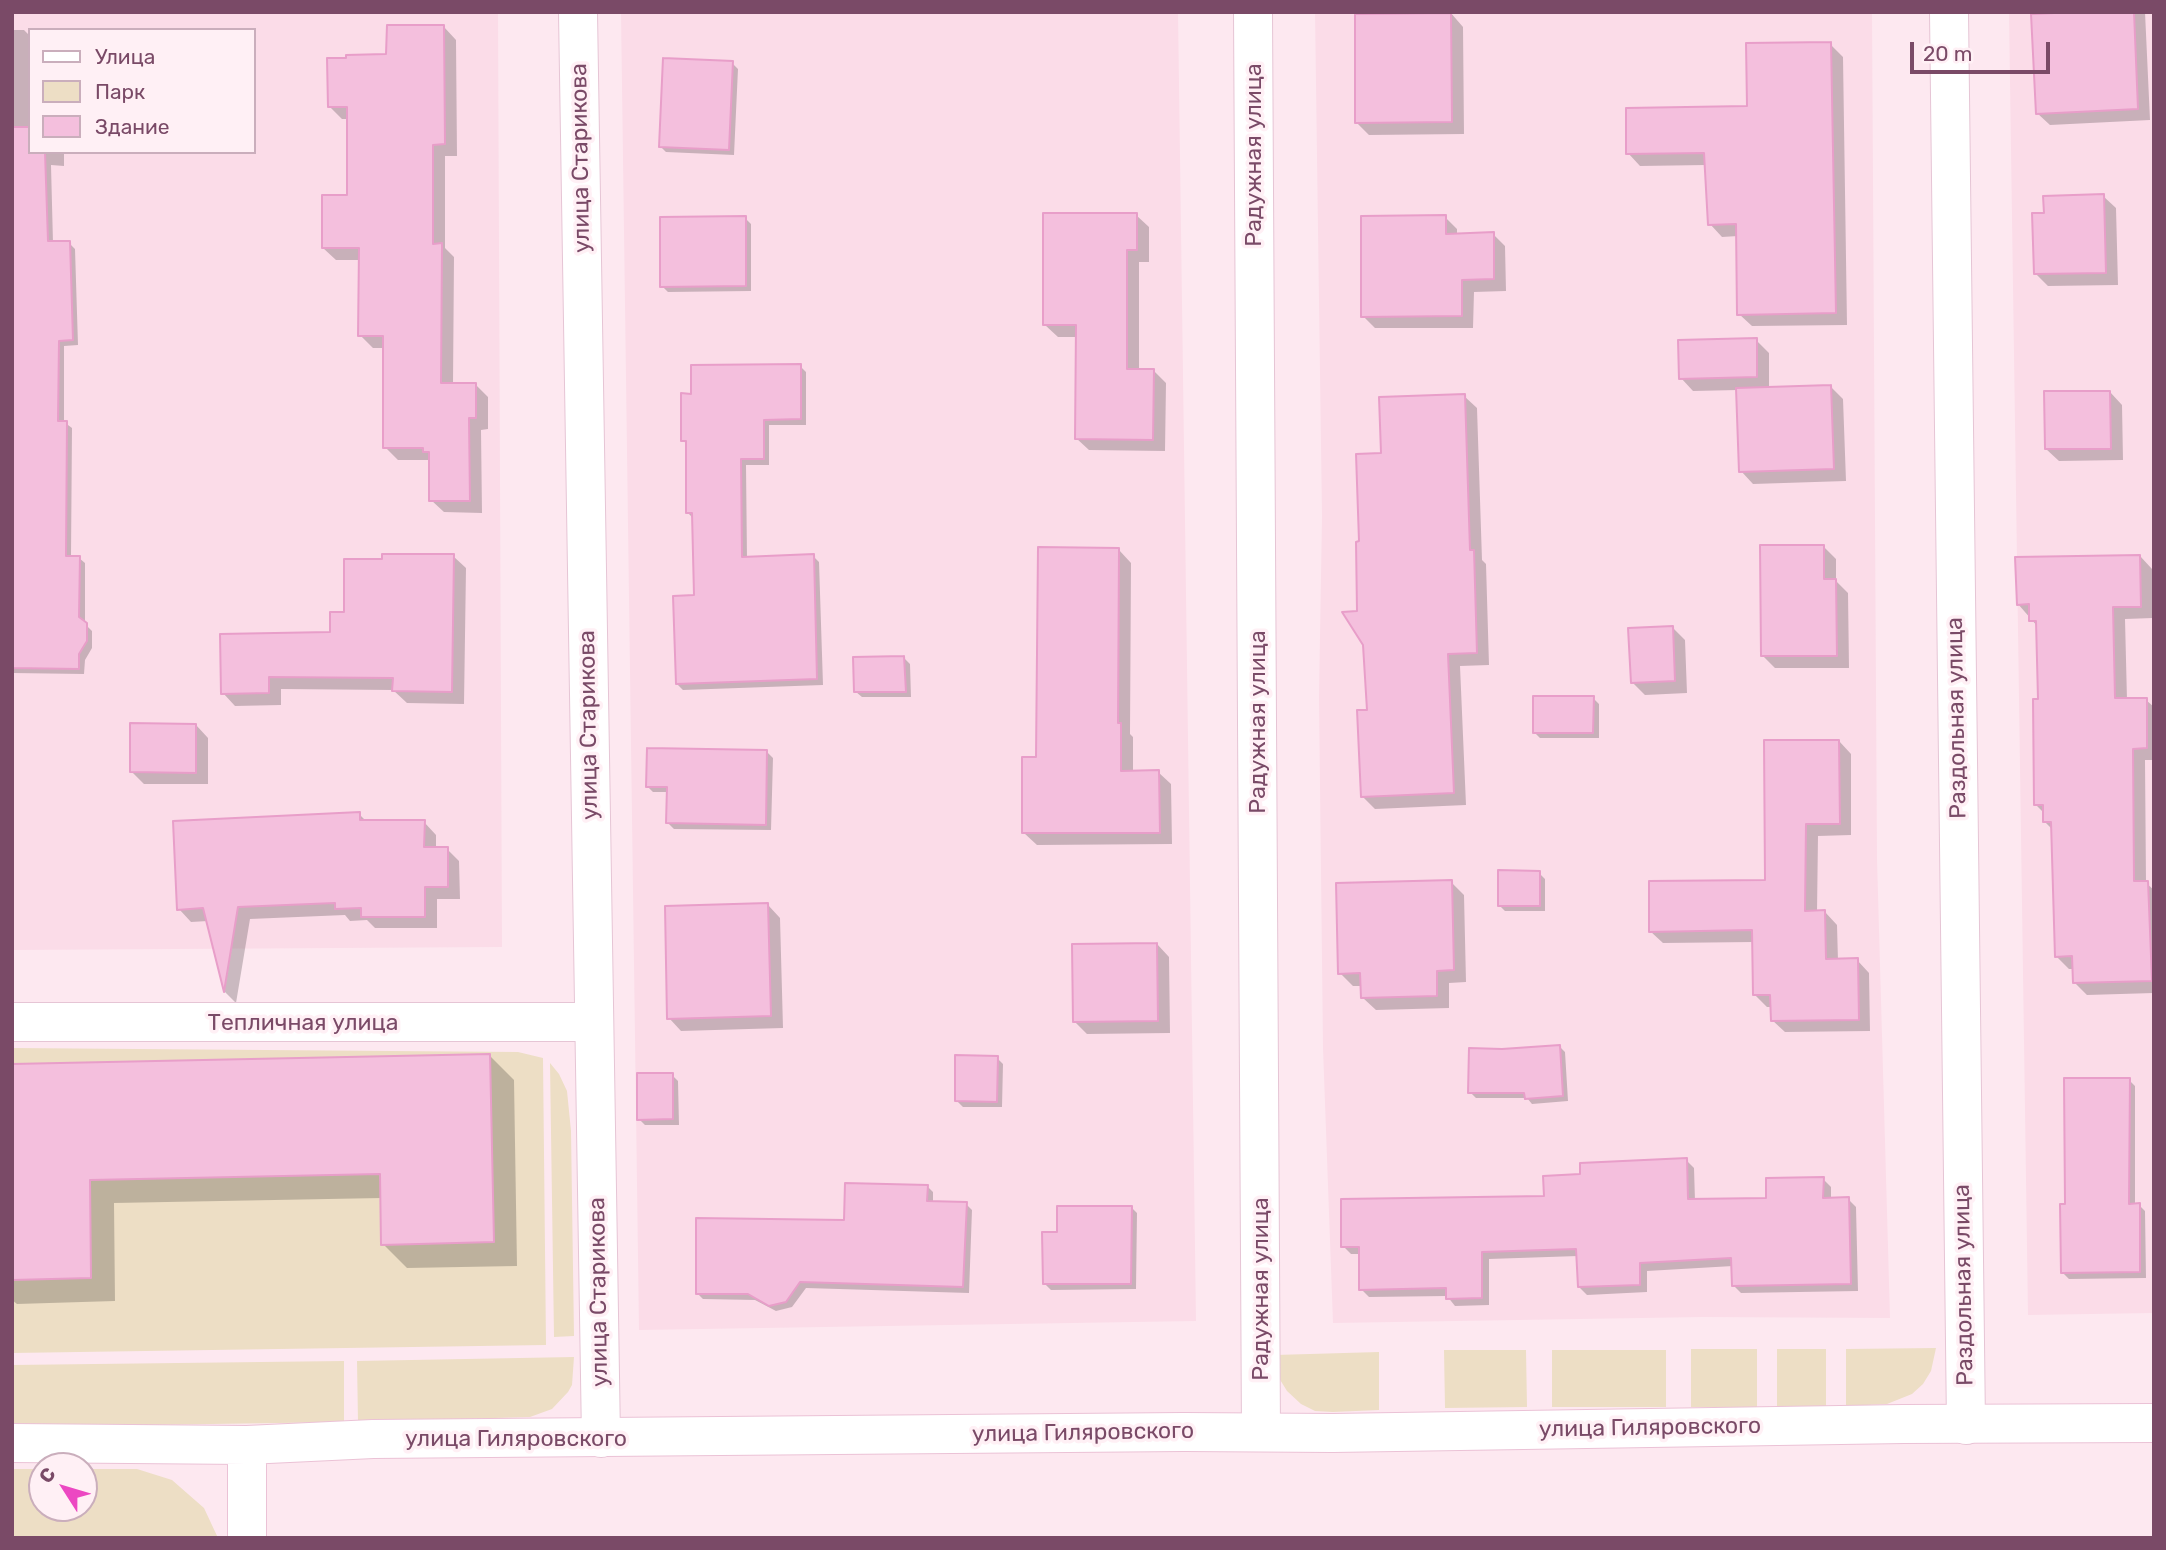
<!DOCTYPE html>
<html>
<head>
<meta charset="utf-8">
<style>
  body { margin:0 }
  #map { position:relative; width:2166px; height:1550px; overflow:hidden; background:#fde8f0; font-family:Rubik,sans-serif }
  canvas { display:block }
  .frame { position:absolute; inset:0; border:14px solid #7a4a67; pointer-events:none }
  .legend { position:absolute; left:28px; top:28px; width:228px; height:126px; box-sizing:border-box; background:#fff0f5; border:2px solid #caaebc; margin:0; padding:9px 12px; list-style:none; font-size:21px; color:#7a4a67 }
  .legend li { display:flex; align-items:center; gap:14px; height:35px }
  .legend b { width:35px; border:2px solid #caaebc }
  .north { position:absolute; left:28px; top:1452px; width:70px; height:70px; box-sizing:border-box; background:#fff0f5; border:2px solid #caaebc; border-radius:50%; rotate:307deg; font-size:19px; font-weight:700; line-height:28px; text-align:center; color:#7a4a67 }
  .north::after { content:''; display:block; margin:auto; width:24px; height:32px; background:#ec48c2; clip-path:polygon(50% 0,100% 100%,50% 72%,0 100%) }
  .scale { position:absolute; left:1910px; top:42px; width:140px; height:32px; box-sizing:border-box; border:4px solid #7a4a67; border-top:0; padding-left:9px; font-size:21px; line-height:24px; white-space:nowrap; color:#7a4a67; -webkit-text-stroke:5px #fff0f5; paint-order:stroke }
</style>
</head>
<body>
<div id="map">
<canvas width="2166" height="1550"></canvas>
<div class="frame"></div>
<ul class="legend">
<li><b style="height:9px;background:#fff"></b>Улица</li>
<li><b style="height:19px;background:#eddec5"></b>Парк</li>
<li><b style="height:19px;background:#f4bfdd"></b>Здание</li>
</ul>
<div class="north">С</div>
<div class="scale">20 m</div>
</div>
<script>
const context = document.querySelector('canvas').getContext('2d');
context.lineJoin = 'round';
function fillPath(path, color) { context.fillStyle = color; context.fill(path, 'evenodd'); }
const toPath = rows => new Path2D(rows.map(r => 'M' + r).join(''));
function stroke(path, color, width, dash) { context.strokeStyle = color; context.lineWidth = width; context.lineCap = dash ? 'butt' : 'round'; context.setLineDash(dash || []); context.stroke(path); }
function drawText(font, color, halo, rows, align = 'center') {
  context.font = font + ' Rubik,sans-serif'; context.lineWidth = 7; context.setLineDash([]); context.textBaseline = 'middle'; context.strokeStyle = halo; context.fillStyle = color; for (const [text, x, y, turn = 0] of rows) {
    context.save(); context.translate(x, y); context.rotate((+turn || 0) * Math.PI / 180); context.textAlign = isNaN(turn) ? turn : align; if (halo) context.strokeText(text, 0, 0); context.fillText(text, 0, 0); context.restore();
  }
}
const residential = toPath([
  [12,12,498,12,502,947,12,950],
  [30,30,254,30,254,152,30,152],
  [621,12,1178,12,1196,1321,639,1330],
  [1315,12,1872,12,1877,859,1890,1318,1703,1317,1333,1323,1323,1048,1319,697,1322,517],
  [2009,12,2154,12,2154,1313,2028,1315]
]);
const green = toPath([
  [12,1048,518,1052,543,1058,546,1345,12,1353],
  [550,1063,559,1074,567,1091,571,1131,574,1336,554,1337],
  [1936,1348,1931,1371,1923,1384,1912,1394,1887,1404,1846,1406,1846,1349],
  [1691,1349,1757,1349,1757,1407,1691,1407],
  [1777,1349,1826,1349,1826,1406,1777,1406],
  [1444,1350,1526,1350,1527,1407,1445,1408],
  [1552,1350,1666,1350,1666,1407,1552,1407],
  [1379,1352,1379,1410,1333,1412,1315,1411,1301,1404,1287,1391,1279,1378,1275,1355],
  [574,1357,572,1385,568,1392,552,1409,530,1417,358,1422,357,1361],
  [344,1361,344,1422,12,1427,12,1365],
  [12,1469,42,1469,42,1508,84,1508,84,1469,137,1469,172,1480,204,1508,218,1538,12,1538]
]);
const shadow = toPath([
  [1356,12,1450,12,1463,27,1464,134,1369,135,1356,122],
  [2087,12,2145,12,2150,120,2050,125,2037,113],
  [444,27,456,40,457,156,445,156,445,248,454,257,453,384,475,384,488,397,488,429,481,430,482,513,444,512,431,500,431,460,398,460,385,447,385,348,373,348,360,335,360,260,336,260,323,248,349,197,349,119,342,119,330,107,388,56],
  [12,30,24,30,30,36,30,152,64,152,64,166,51,165,53,243,69,243,75,249,78,345,64,346,64,422,72,428,71,557,79,558,85,563,85,624,92,631,92,648,85,660,84,674,12,673],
  [1830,44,1843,57,1847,325,1752,326,1739,314,1738,236,1722,237,1710,224,1706,165,1640,166,1628,153,1749,108],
  [732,63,738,69,734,155,666,152,660,146],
  [2103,196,2116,208,2118,285,2048,286,2036,274,2046,215],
  [1136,215,1149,227,1149,262,1139,262,1139,371,1154,371,1166,383,1165,451,1089,450,1076,438,1078,337,1058,337,1045,325],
  [1445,217,1457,229,1457,235,1493,234,1505,246,1506,291,1474,292,1473,328,1375,328,1363,316],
  [745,218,751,224,751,291,668,292,662,286],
  [1756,340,1769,353,1769,389,1831,387,1843,399,1846,481,1753,484,1741,471,1738,390,1693,391,1681,378],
  [800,366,806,372,806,425,769,425,769,465,746,465,747,559,813,556,819,562,823,685,683,690,677,684,696,597,694,519,688,513,687,445,683,440,693,395],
  [2110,392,2122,405,2123,460,2059,461,2046,449],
  [1464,396,1477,408,1482,560,1486,564,1489,665,1460,666,1466,805,1375,809,1363,797,1369,711,1365,644,1359,613,1361,543,1383,455],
  [1824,547,1836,559,1836,581,1848,593,1849,668,1775,668,1763,656],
  [1119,550,1131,563,1130,734,1133,737,1133,772,1158,772,1171,784,1172,844,1037,845,1024,833,1038,759],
  [453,556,466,568,464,704,407,703,393,690,281,689,281,705,235,706,223,693,331,634,345,614],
  [2140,556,2152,569,2153,618,2125,619,2127,700,2146,700,2154,707,2154,760,2145,760,2146,883,2154,890,2154,993,2087,995,2075,983,2074,969,2069,969,2056,956,2053,830,2044,821,2044,813,2036,805,2039,701,2038,627,2018,604],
  [1673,628,1685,640,1687,693,1645,695,1632,682],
  [904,658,910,664,911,697,862,697,856,692],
  [1593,698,1599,704,1599,738,1540,738,1534,732],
  [196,725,208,738,208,784,144,784,131,771],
  [1839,741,1851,754,1851,835,1818,836,1817,912,1825,912,1837,925,1838,961,1857,960,1869,973,1870,1031,1785,1032,1772,1020,1772,1007,1767,1007,1754,994,1754,942,1663,943,1650,931,1767,882],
  [767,752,773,758,771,830,674,829,668,823,669,792,653,792,647,786],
  [359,814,367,822,424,822,436,835,436,849,447,849,459,861,460,899,437,899,437,928,375,928,367,920,350,921,345,915,250,919,236,1003,225,992,208,921,191,922,179,909],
  [1539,873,1545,879,1545,911,1505,911,1499,905],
  [1451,882,1464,895,1466,982,1449,983,1449,1008,1376,1010,1363,998,1363,986,1353,986,1340,973],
  [768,905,780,918,783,1028,681,1031,669,1018],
  [1157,944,1169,957,1170,1033,1087,1034,1075,1022],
  [1559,1046,1565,1052,1568,1101,1532,1104,1527,1098,1476,1098,1470,1092,1502,1051],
  [490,1056,514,1080,517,1266,407,1268,383,1244,382,1198,114,1203,115,1301,17,1304,12,1300,12,1066],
  [997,1058,1003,1064,1002,1107,963,1107,957,1101],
  [672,1075,678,1081,679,1125,645,1125,639,1119],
  [2129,1080,2135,1086,2135,1205,2139,1205,2145,1211,2146,1278,2069,1279,2063,1273,2067,1206],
  [1686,1160,1694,1168,1695,1201,1768,1200,1823,1179,1831,1187,1831,1200,1848,1199,1856,1207,1858,1291,1741,1293,1733,1285,1733,1266,1647,1271,1647,1292,1587,1295,1579,1287,1578,1256,1489,1259,1489,1305,1455,1306,1447,1296,1369,1297,1361,1289,1361,1254,1351,1254,1343,1246,1545,1198,1582,1176],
  [927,1186,933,1192,933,1203,966,1204,972,1210,969,1293,806,1288,792,1307,776,1311,755,1300,703,1299,697,1293,846,1222],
  [1131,1207,1137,1213,1136,1289,1051,1290,1045,1284]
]);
const building = toPath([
  [2078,12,2134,12,2138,109,2036,114,2031,14,2078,12],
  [1451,13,1452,122,1355,123,1355,14,1451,13],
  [387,25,444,25,445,144,433,145,433,244,442,243,441,383,476,383,476,418,469,418,470,501,429,501,429,452,423,452,423,448,383,448,383,336,358,336,359,248,322,248,322,195,347,195,347,107,328,107,327,58,346,58,346,55,386,54,387,25],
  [1831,42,1836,313,1737,315,1736,224,1708,225,1704,153,1626,154,1626,108,1747,106,1746,43,1831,42],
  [663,58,733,61,729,150,659,147,663,58],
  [12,127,30,127,30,152,45,152,48,241,70,241,73,340,59,341,58,421,67,421,66,556,80,556,79,617,87,623,87,641,79,654,79,669,12,668,12,127],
  [2104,194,2106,273,2034,274,2032,213,2044,213,2043,196,2104,194],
  [1043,213,1137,213,1137,250,1127,250,1127,369,1154,369,1153,440,1075,439,1076,325,1043,325,1043,213],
  [1446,215,1446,234,1494,232,1494,279,1462,280,1462,316,1361,317,1361,216,1446,215],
  [746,216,746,286,660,287,660,217,746,216],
  [1757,338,1757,377,1679,379,1678,340,1757,338],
  [801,364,801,419,764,420,764,459,741,459,742,557,814,554,817,679,676,684,673,596,694,595,692,513,686,513,686,441,681,441,681,393,691,394,691,365,801,364],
  [1831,385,1834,469,1739,472,1736,388,1831,385],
  [2044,391,2110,391,2111,449,2045,449,2044,391],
  [1465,394,1470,550,1474,550,1477,653,1448,654,1454,793,1361,797,1357,710,1367,710,1363,645,1342,612,1357,611,1356,542,1359,541,1356,454,1381,453,1379,397,1465,394],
  [1760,545,1824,545,1824,579,1836,579,1837,656,1761,656,1760,545],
  [1038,547,1119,548,1118,723,1121,723,1121,771,1159,770,1160,833,1022,833,1022,757,1036,757,1038,547],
  [382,554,454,554,452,692,392,691,393,678,269,677,269,693,221,694,220,634,330,632,330,612,344,612,344,559,382,559,382,554],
  [2140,555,2141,607,2113,607,2115,698,2147,698,2147,748,2133,749,2134,881,2148,881,2152,981,2073,983,2072,956,2055,957,2051,822,2043,822,2043,805,2034,805,2033,699,2038,699,2036,621,2029,621,2029,604,2017,605,2015,557,2140,555],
  [1673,626,1675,681,1631,683,1628,628,1673,626],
  [904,656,906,692,854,692,853,657,904,656],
  [1533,696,1594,696,1593,733,1533,733,1533,696],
  [130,723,196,724,196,773,130,772,130,723],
  [1764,740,1839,740,1840,824,1806,824,1805,911,1825,910,1826,959,1858,958,1859,1020,1771,1021,1770,995,1753,995,1752,930,1649,932,1649,881,1765,880,1764,740],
  [647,748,767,750,766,825,666,823,667,787,646,787,647,748],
  [360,812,360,820,425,820,424,847,448,847,448,887,425,887,425,917,361,917,361,908,335,909,335,903,238,907,224,992,203,908,177,910,173,821,360,812],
  [1498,870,1540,871,1540,906,1498,906,1498,870],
  [1452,880,1454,970,1437,971,1437,996,1361,998,1360,973,1338,974,1336,883,1452,880],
  [768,903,771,1016,667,1019,665,906,768,903],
  [1157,943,1158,1021,1073,1022,1072,944,1157,943],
  [1560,1045,1563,1096,1525,1099,1524,1093,1468,1093,1469,1048,1502,1049,1560,1045],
  [490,1054,494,1242,381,1245,380,1174,90,1180,91,1278,12,1280,12,1064,490,1054],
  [955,1055,998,1056,997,1102,955,1101,955,1055],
  [637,1073,673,1073,673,1119,637,1120,637,1073],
  [2064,1078,2130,1078,2129,1204,2140,1203,2140,1272,2061,1273,2060,1204,2065,1204,2064,1078],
  [1687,1158,1688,1199,1766,1198,1766,1178,1824,1177,1823,1198,1849,1197,1851,1284,1732,1286,1731,1258,1640,1263,1640,1285,1578,1287,1576,1249,1482,1252,1482,1298,1446,1299,1446,1288,1359,1290,1359,1247,1341,1247,1341,1199,1544,1196,1543,1176,1580,1174,1580,1163,1687,1158],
  [845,1183,928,1185,927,1201,967,1202,963,1287,800,1282,786,1302,769,1306,748,1294,696,1294,696,1218,844,1220,845,1183],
  [1057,1206,1132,1206,1131,1284,1043,1284,1042,1232,1057,1232,1057,1206]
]);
const street = toPath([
  [578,12,601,1438],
  [1253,12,1261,1432],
  [1949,12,1966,1425],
  [12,1022,594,1022]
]);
const secondary = toPath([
  [12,1443,247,1445,373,1439,1184,1432,1333,1433,1904,1424,2154,1423],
  [247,1538,247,1445]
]);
const streetNames = [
  ["Радужная улица",1254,155,-90],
  ["улица Старикова",581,158,-91],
  ["Раздольная улица",1957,718,-91],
  ["Радужная улица",1258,722,-90],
  ["улица Старикова",589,725,-91],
  ["Тепличная улица",303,1023],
  ["Раздольная улица",1964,1285,-91],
  ["Радужная улица",1261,1289,-90],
  ["улица Старикова",599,1292,-91],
  ["улица Гиляровского",1650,1428,-1],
  ["улица Гиляровского",1083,1433,-1],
  ["улица Гиляровского",516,1439]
];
fillPath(residential, '#fbdce8');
fillPath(green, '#eddec5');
fillPath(shadow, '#0003');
fillPath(building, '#f4bfdd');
stroke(building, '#e89ec9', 2);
stroke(street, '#e6c5d5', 40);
stroke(secondary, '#ebc2d6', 40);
stroke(street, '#fff', 38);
stroke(secondary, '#fff', 38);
drawText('23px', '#7a4a67', '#fff0f5', streetNames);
</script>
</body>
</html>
